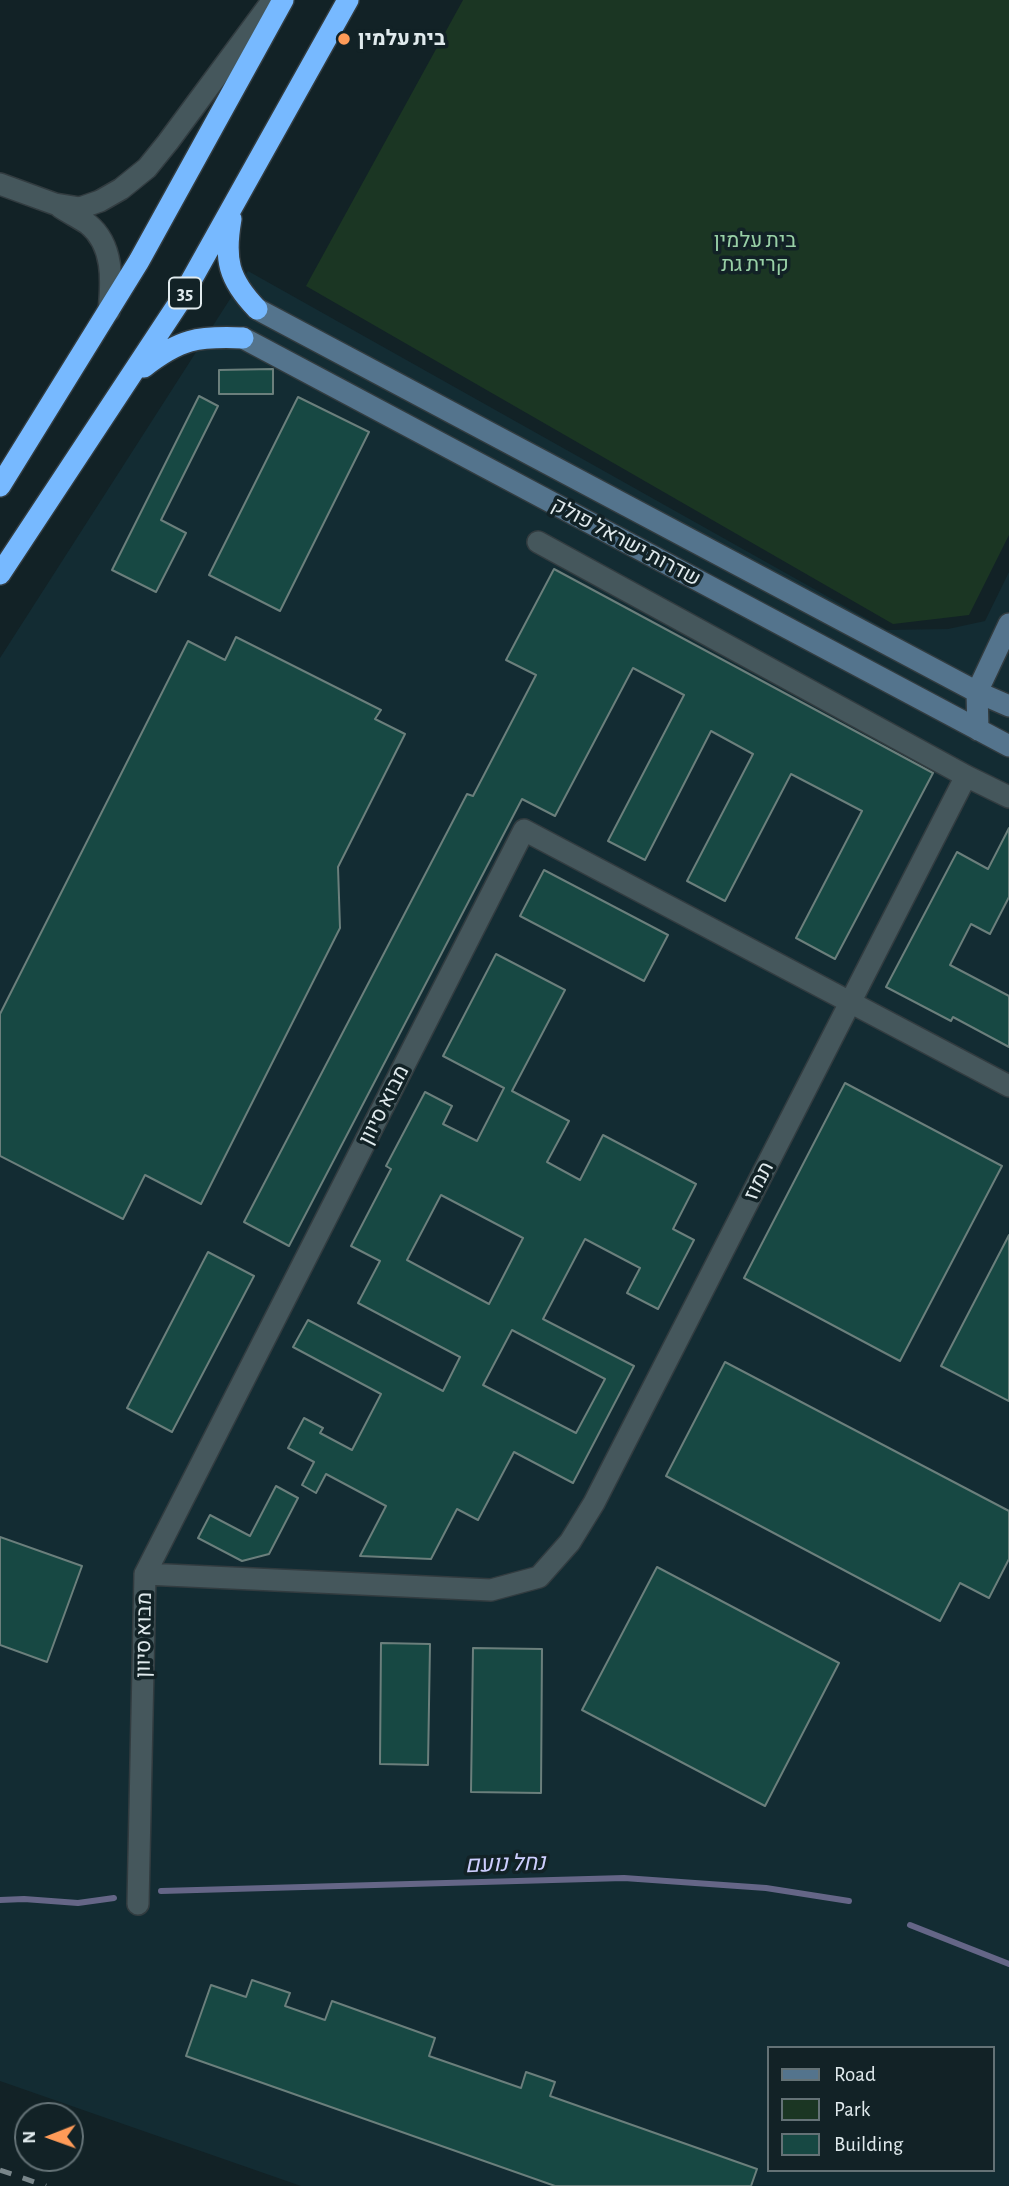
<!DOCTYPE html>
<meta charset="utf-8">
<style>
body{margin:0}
#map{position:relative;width:1009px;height:2186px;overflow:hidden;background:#122226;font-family:"Alegreya Sans",sans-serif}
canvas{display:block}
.legend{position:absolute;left:767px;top:2046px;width:228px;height:126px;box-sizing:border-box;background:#122226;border:2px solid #647276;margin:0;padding:9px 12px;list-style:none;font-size:21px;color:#e0eaed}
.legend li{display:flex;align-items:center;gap:14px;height:35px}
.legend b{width:35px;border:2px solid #647276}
.north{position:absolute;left:14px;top:2102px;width:70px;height:70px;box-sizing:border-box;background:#122226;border:2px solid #647276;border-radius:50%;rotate:269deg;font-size:19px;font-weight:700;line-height:28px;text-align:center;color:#e0eaed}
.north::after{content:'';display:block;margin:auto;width:24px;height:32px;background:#fe9b58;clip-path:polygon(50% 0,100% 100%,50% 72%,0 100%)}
</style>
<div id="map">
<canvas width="1009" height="2186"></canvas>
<ul class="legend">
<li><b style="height:9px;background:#54748d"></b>Road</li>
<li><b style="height:19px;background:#1b3623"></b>Park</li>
<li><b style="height:19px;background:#174843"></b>Building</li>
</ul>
<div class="north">N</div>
</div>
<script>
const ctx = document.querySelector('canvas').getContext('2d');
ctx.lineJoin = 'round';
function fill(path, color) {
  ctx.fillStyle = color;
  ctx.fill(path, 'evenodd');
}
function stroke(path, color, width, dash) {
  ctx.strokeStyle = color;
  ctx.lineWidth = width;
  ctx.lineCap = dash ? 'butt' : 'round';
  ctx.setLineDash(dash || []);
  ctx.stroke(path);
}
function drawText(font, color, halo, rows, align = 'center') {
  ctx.font = font + ' "Alegreya Sans",Heebo,sans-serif';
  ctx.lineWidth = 7;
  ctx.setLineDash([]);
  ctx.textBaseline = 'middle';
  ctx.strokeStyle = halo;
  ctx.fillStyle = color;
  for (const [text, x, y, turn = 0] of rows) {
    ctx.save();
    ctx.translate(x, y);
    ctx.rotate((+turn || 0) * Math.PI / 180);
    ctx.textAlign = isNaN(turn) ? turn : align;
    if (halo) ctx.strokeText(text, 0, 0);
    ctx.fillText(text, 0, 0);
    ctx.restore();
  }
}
const built = new Path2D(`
 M248,271L887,630L948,629L985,621L1009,572V2186H301L0,2081V658ZM769,2048H993V2170H769Z`);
const green = new Path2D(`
 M463,0H1009V535L969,615L893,624L306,286Z`);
const stream = new Path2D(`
 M161,1891L624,1878L766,1888L849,1901
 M0,1900L24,1899L78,1903L114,1898
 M910,1925L1009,1964`);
const building = new Path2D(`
 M273,369V394H219V370Z
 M199,396L218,406L161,520L186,533L156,592L112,570Z
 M298,397L369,432L280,611L209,575Z
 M554,569L933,773L835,959L796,938L862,811L791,774L725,901L687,881L753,754L711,731L645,860L608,841L684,695L633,668L555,816L522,799L289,1246L244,1222L467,794L473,796L536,675L506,660Z
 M236,637L381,710L375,719L405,734L338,867L340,928L201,1204L145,1175L123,1219L0,1156V1014L188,641L225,660Z
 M1009,828V897L990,934L971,924L950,965L1009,996V1047L953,1017L951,1021L886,987L957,852L988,869Z
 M544,870L668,935L644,981L520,916Z
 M496,954L565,990L512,1091L569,1121L547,1162L580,1180L603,1135L696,1184L673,1229L694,1240L658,1309L627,1293L640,1268L585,1239L543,1319L634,1366L573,1483L514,1452L478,1520L457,1509L431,1559L360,1556L386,1506L326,1474L316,1493L302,1485L314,1462L288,1448L304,1418L323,1428L320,1433L352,1450L381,1394L293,1347L308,1320L443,1391L460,1357L358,1303L380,1261L351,1246L391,1169L386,1166L425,1092L452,1106L443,1124L477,1141L504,1088L443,1056ZM441,1195L523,1238L489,1304L407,1260ZM512,1330L605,1379L576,1433L483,1385Z
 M845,1083L1002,1166L900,1361L744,1278Z
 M1009,1235V1401L941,1366Z
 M208,1252L254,1276L172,1432L127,1408Z
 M725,1362L1009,1511V1559L989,1598L960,1583L940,1621L666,1476Z
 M276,1486L298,1498L269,1554L242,1561L198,1538L210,1515L250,1536Z
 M0,1537L82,1566L47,1662L0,1645Z
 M657,1567L839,1663L765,1806L582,1710Z
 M381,1643L430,1644L428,1765L380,1764Z
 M473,1648L542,1649L541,1793L471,1792Z
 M252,1980L290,1993L285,2006L325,2020L332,2001L435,2038L429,2056L521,2088L526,2072L555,2082L550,2096L757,2169L751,2186H555L186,2056L211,1985L246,1997Z`);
const street = new Path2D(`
 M0,184L55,204L80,208L100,201L121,189L147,168L168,142L273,0
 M60,207C69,213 79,218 88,224C114,245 112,281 109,311
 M538,542L966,776L1009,797
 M145,1574L491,1590L539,1577L570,1542L594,1503L966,776
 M138,1904L145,1574L524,830L1009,1086`);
const secondary = new Path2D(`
 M257,309L977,692L1009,706
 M243,338L1009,746
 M978,730L977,692L1009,624`);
const highway = new Path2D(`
 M231,219C224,259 228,279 257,309
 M144,367C180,339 197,336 243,338
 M0,486L139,261L283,0
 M0,574L178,304L348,0`);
const rail = new Path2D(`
 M0,2170L46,2186`);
const markers = [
 [344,39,7,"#fe9b58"]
];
const shields = [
 [185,293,32]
];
const shieldNames = [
 ["35",185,293]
];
const poiNames = [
 ["בית עלמין",358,39]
];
const parkNames = [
 ["בית עלמין",755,241],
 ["קרית גת",755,265]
];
const streetNames = [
 ["שדרות ישראל פולק",626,542,28],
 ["מבוא סיוון",384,1105,-63],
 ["תמוז",759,1181,-63],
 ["מבוא סיוון",144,1635,-89]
];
const waterNames = [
 ["נחל נועם",505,1864,-2]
];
fill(built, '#132c33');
fill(green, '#1b3623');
stroke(stream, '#656687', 6);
fill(building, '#174843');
stroke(building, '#6b7f7c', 2);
stroke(street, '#323c40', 24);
stroke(secondary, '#323c40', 24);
stroke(highway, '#323c40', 24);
stroke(street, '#45575c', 21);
stroke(secondary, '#54748d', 21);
stroke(highway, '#77b9ff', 21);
stroke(rail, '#79868a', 5, [12, 12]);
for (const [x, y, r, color] of markers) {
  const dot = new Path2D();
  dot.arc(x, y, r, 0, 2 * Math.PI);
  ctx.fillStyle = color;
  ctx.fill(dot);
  stroke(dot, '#122226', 2.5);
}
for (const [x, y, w] of shields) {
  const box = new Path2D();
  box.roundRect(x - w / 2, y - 15.5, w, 31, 5);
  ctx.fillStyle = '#122226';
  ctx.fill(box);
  stroke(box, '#e0eaed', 2);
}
drawText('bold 19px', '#e0eaed', null, shieldNames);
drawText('bold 21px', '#e0eaed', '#122226', poiNames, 'left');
drawText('21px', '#98d0a6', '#122226', parkNames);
drawText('21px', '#e0eaed', '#122226', streetNames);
drawText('italic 23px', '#cdcefe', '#122226', waterNames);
</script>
